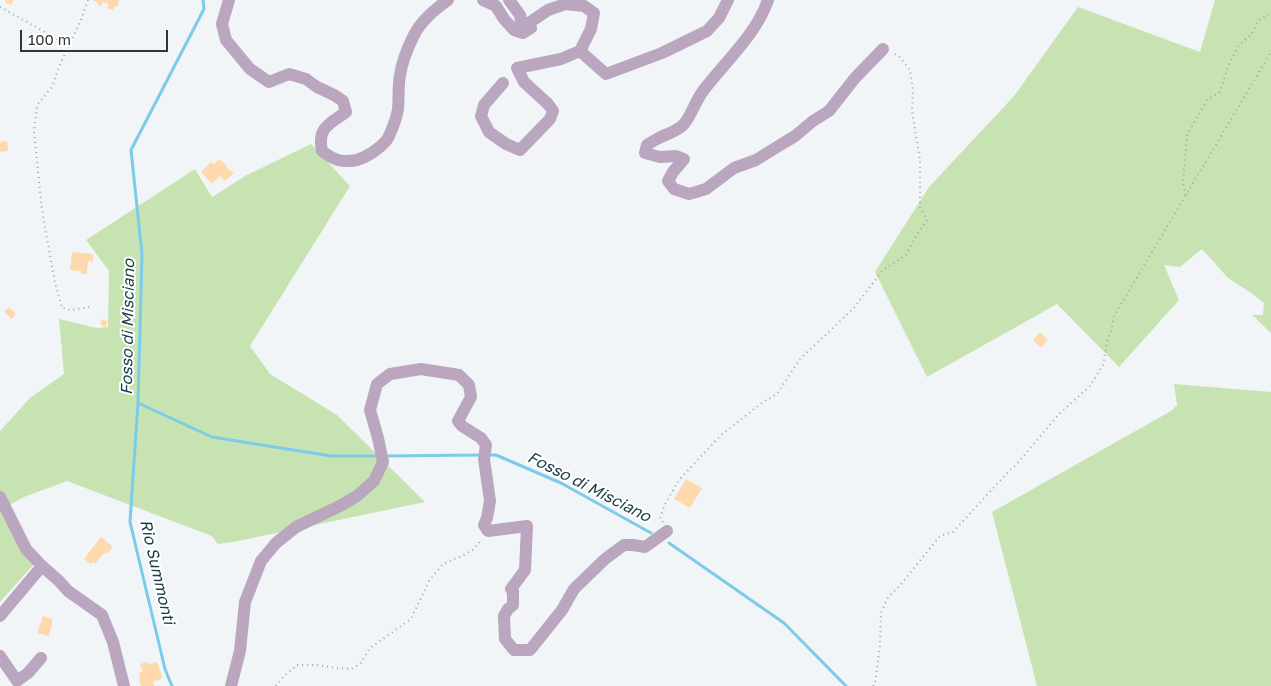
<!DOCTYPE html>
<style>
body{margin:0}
#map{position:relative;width:1271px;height:686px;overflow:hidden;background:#f2f5f7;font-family:"Golos Text",sans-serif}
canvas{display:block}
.scale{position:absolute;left:20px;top:30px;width:148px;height:22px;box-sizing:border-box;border:2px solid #343435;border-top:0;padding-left:6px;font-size:15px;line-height:18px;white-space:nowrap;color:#343435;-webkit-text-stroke:4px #fff;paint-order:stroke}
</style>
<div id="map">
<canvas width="1271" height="686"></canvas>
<div class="scale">100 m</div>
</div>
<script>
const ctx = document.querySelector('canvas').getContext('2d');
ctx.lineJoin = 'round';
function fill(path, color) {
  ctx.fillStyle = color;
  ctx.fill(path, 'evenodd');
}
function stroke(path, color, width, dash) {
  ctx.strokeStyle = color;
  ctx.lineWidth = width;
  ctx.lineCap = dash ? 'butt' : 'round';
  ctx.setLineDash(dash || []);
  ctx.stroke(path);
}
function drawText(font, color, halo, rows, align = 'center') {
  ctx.font = font + ' "Golos Text",sans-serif';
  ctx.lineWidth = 4;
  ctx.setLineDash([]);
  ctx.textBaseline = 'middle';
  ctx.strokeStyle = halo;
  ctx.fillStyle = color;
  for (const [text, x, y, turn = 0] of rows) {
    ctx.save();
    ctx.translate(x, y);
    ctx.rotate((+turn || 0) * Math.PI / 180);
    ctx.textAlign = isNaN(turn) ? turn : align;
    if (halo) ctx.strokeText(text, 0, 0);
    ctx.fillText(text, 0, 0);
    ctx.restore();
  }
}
const green = new Path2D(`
 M1215,0H1271V333L1252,315H1263L1264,303L1251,293L1228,278L1202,249L1180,267L1164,265L1179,300L1119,367L1057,304L927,377L875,272L929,187L1014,96L1078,7L1200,52Z
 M311,144L350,186L250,346L270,374L337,415L425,502L233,542L218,544L212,536L67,481L24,497L4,508L35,563L0,602V431L30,398L64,374L59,319L97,328L108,327L109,271L86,240L195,169L212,197L245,176Z
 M1174,384L1271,392V686H1037L992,512L1171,411L1177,405Z`);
const stream = new Path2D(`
 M203,0L204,9L131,150L142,254L138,403L212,437L331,456H379
 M138,403L130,522L165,669L172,686
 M488,455H496L561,483L651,533
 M385,456L482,455
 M669,543L784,623L846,686`);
const building = new Path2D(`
 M6,0H14L11,5L5,2Z
 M92,0H119L117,7H114L113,10L107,8L109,4L103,2L101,6L98,5V3Z
 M7,141L8,151L0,152V142Z
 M219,159L227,166L226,167L234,173L225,181L220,176L212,184L201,172L211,162L214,164Z
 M72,252L93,254V262L88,261L87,274H81V271L70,270Z
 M9,307L16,314L11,319L4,311Z
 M102,319L108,321L105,327L100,324Z
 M1040,332L1048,340L1041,348L1033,340Z
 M686,479L702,488L690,508L674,499Z
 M101,537L113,547L107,554L105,552L95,564L93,562L91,564L84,559Z
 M43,616L53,619L49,636L37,633Z
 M147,662L150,664L157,662L159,667L162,677L160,680L153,681L154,686H141L139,680L140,672H143L140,664Z`);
const path = new Path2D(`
 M88,0L81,20L59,67L52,87L37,105L34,132L42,210L55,283L62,308L71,310L90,307
 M0,7L70,46
 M1186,195L1183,184L1187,135L1207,100L1220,92L1228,66L1239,45L1251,35L1259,20L1271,13
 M663,522L660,518L665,504L679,480L721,435L763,402L777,394L800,359L853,309L883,270L906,255L916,236L927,220L920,207V160L912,111L913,90L910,70L899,56L893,53
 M276,686L284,676L297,665H317L336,668L351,669L360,664L370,648L411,619L429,581L443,564L462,556L474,549L482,539
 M873,686L875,684L880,645L881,613L887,599L901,584L940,536L953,532L1009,471L1016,465L1059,414L1090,386L1103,365L1108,338L1111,332L1114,316L1271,52`);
const minor = new Path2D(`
 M229,0L222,24L226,40L250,69L269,82L289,74L306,79L317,87L334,95L343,101L346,112C329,124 317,128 322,151C334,160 341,163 357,160C367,157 379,149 386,141C390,136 397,117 398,109C399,98 398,86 400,75C402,62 408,47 414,35C421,21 435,9 448,0
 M483,0L496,6L504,19L514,30L523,33L531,28L529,23
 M509,0L520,15L521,22L529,23L548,10L565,4L584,6L594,13L591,29L580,51L606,74L662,53L707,31L719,18L728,0
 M768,0C756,35 725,62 703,91C696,100 691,116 684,124C677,132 666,134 657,139C653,141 650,143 647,145L645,153L660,157L676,156L684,159L673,172L668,181L674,189L689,194L706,189L734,168L756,160L772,150L795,136L813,121L829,111L855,78L883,49
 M503,83L484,105L481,116L489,132L506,144L520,150L550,119L553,111L548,104L524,82L517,68L561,59L580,51
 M0,497L26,549L42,566L59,581L68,591L102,615L113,642L124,686
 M0,616L42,566
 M0,656L17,681L28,673L41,658
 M231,686L240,651L245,602L261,561L276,543L296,527L340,506L357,496L374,481L383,462L378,438L370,410L377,384L390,374L421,369L459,375L469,385L471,397L458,421L462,426L481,438L486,445L484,459L490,501L487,518L484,525L488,531L527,526L525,570L511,589L513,591V605L508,609L504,616L505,639L514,650H530L562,610L574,589L605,559L624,545H633L645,547L667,531`);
const waterNames = [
 ["Fosso di Misciano",128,327,-89],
 ["Fosso di Misciano",589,487,27],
 ["Rio Summonti",157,572,77]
];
fill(green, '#c7e3b1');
stroke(stream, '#7ccbe9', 3);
fill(building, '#fed9ad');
stroke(path, '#a1a3a4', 2, [1, 4]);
stroke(minor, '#baa6be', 12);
drawText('italic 16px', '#193e4a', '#fff', waterNames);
</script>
